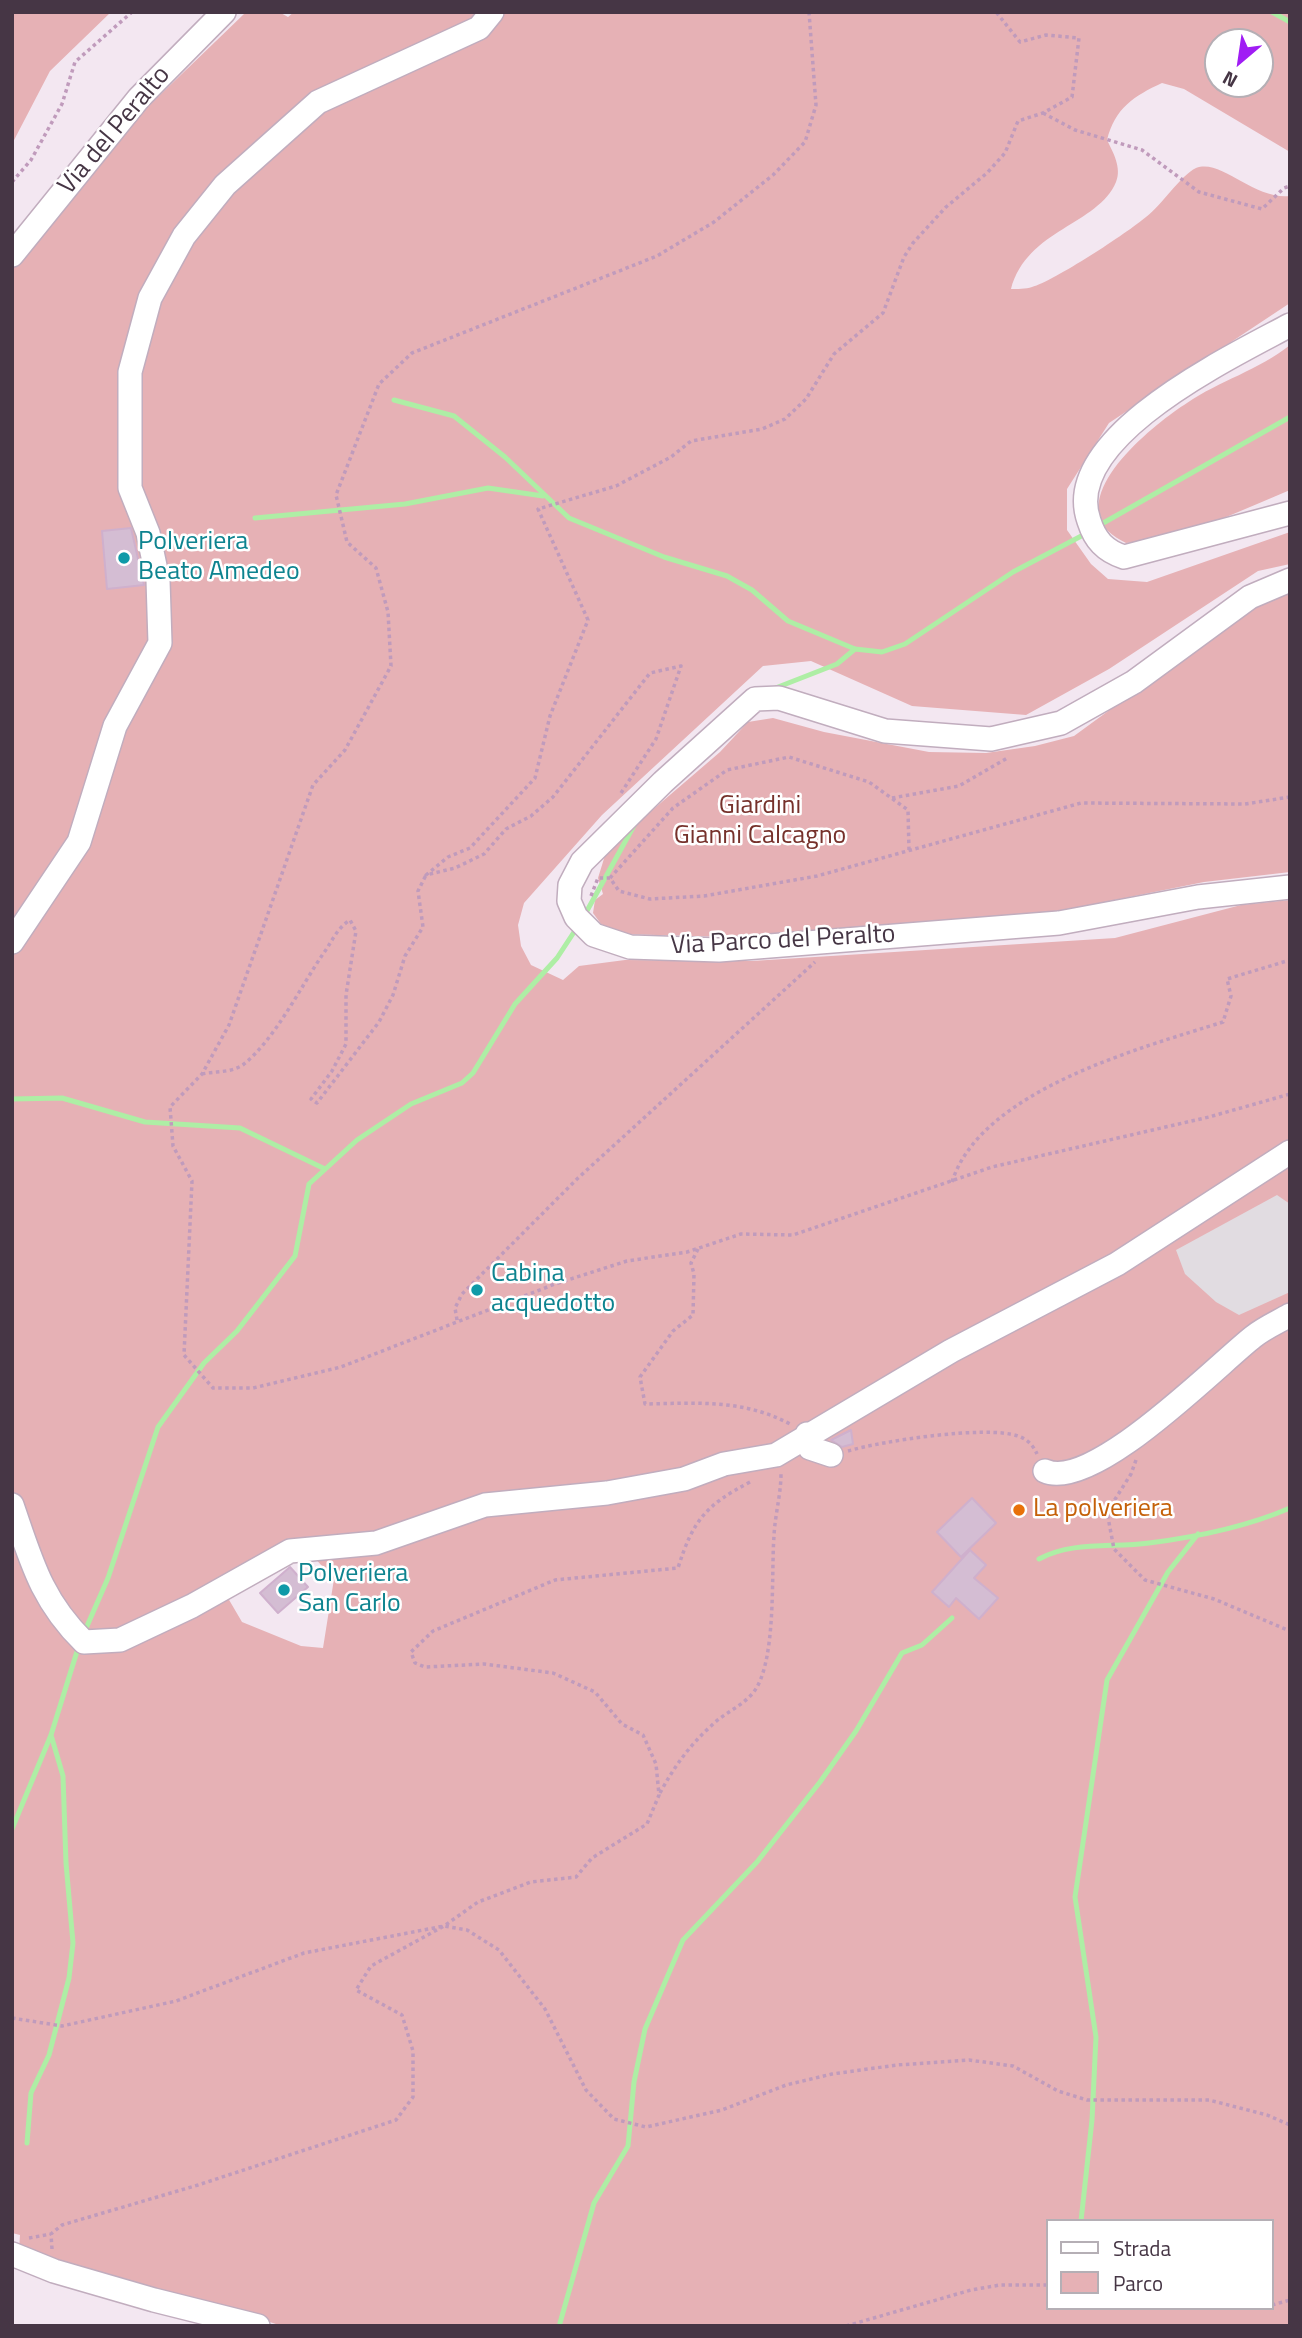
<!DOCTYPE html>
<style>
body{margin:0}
#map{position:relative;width:1302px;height:2338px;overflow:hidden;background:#f3e7f1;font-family:"Titillium Web",sans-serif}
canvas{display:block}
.frame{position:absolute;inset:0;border:14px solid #463645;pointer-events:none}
.legend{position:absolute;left:1046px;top:2219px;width:228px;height:91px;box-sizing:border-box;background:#fff;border:2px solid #b5afb5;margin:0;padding:9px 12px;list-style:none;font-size:21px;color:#463645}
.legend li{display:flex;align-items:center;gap:14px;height:35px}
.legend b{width:35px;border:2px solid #b5afb5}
.north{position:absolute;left:1204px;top:28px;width:70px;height:70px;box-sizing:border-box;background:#fff;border:2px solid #b5afb5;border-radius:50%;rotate:209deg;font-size:19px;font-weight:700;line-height:28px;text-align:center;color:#463645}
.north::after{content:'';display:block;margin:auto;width:24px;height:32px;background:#a01df4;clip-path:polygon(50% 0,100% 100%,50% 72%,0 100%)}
</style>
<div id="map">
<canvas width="1302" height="2338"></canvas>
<div class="frame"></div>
<ul class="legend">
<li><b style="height:9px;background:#fff"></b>Strada</li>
<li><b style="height:19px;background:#e6b1b5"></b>Parco</li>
</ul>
<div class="north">N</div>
</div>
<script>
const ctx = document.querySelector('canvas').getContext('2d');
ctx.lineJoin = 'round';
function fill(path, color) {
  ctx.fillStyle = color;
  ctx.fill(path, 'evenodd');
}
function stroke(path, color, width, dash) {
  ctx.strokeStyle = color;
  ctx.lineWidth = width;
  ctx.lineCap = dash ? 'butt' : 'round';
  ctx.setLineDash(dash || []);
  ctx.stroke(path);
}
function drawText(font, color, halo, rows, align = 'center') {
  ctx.font = font + ' "Titillium Web",sans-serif';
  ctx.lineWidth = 5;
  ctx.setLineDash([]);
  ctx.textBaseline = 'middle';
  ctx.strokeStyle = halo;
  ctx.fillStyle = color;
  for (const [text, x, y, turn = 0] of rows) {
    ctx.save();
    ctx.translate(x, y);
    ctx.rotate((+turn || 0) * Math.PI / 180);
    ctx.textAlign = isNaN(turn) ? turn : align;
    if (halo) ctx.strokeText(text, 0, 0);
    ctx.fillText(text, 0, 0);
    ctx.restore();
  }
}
const green = new Path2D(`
 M12,12H111L50,71L12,144Z
 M279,12L288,17L294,12H1290V152L1184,89L1162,83C1134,96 1115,108 1107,140C1113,152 1122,168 1116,182C1098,225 1027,229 1011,289C1017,289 1026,289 1032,287C1054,281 1127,233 1146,217C1161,206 1181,175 1196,168C1221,158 1254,200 1290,196V303L1109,423L1067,489V530L1091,564L1108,579L1147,582L1290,532V564L1258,571L1109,669L1026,715L912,706L811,661L763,666L602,815L524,903L518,925L521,946L531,965L563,980L579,966L625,960L752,961L1115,938L1241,905L1290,900V2326H282L212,2303L159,2294L19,2250L20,2235L12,2233V265L132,122L244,14ZM1218,42H1260V84H1218ZM299,1541L334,1579L323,1648L301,1646L242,1622L218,1581ZM1048,2221H1272V2308H1048Z
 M1290,345V490C1237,512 1183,539 1126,543C1120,540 1113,536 1108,531C1070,490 1157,422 1187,403C1219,381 1259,370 1290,345Z
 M1290,594V872L1204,882L1040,915L727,937L621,934L601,924L593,913L595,900L603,894L598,878L607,849L720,752L748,722L773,718L824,732L929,752L986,753L1035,746L1074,736L1234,619L1268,600Z`);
const parking = new Path2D(`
 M1277,1195L1290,1204V1292L1239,1315L1216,1302L1185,1274L1176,1250Z`);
const stream = new Path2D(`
 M1272,12L1290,22
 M394,400L454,416L505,457L569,518L664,557L727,576L752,590L788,621L855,649L882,652L905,644L1013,572L1087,533
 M255,518L405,504L488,488L543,496
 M1098,526L1290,417
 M773,689L837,664L855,649
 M583,918L636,822
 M12,1099L62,1098L145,1122L240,1128L325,1169
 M1039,1559C1072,1541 1112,1548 1149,1543C1197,1537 1246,1527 1290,1508
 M84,1633L108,1578L158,1427L204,1363L237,1331L295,1256L309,1184L357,1140L411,1104L462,1083L473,1073L515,1004L557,958L578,926
 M12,1829L51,1735L79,1645
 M27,2143L31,2093L49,2055L69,1978L73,1943L66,1863L63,1776L51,1735
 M1081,2221L1092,2120L1096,2037L1075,1897L1107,1680L1168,1572L1198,1534
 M560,2323L594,2203L628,2146L634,2082L645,2029L683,1940L757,1862L820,1782L856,1731L902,1653L922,1645L952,1618`);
const building = new Path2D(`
 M131,528L144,585L107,589L102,531Z
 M851,1430L853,1444L842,1447L831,1440Z
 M972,1498L996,1523L961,1557L937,1532Z
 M970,1550L986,1565L974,1578L998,1598L979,1619L956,1598L949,1607L932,1592Z
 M290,1567L308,1587L278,1613L260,1593Z`);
const path = new Path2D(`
 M809,12L816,105L805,142L773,175L714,222L657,256L412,353L379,384L336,495L347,542L376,568L388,612L391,666L345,750L313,785L229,1025L202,1074L170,1107L173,1146L192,1181L184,1355L213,1388H253L341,1367L555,1284L627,1261L687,1252L741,1234L793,1235L992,1167L1209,1117L1290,1094
 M1043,113L1075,130L1142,150L1199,192L1262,209L1284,188L1290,186
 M12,182L31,160L62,104L75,62L132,12
 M621,793L656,739L681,666L650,673L553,797L531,816L506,829L484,854L455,868L426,875L448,857L470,848L535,778L550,716L588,620L538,509L616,486L671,457L691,441L762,429L785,419L806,399L834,354L883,313L904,257L913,243L946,207L987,173L1005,153L1018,121L1043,113L1072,97L1079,38L1046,35L1020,42L996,12
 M892,798L959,786L1009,757
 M610,878L673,808L727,770L789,757L869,782L908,810L909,850
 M591,896L598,878H610L619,891L650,899L704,896L817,876L1081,803L1245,804L1290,797
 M202,1074C216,1071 232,1073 244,1064C275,1039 300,988 323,954C332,942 336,929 350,920L356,931L346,995V1044L332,1071L311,1099L317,1103L379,1022L393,995L405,956L423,927L418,891L426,875
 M952,1182C981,1090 1141,1048 1223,1022L1231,996L1227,979L1290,960
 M698,1249L691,1263L694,1274L693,1315L673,1331L640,1377L645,1404C697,1403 743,1399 790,1424
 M457,1320L455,1308L462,1294L577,1179L815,962
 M848,1451C882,1441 986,1425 1018,1436C1027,1439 1033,1445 1037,1454
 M1136,1460L1131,1474L1107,1512L1114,1549L1145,1580L1214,1599L1290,1631
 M660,1793C674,1767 689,1746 711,1726C724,1713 741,1707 753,1693C777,1663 771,1574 774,1536C775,1514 781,1495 781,1473
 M12,2018L62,2026L176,2001L304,1953L444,1926L467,1930L499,1950L545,2009L586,2090L614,2119L646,2127L722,2110L786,2085L832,2074L897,2065L969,2060L1013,2066L1058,2091L1087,2100H1209L1267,2115L1290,2125
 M29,2238L51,2234
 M52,2249L51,2234L62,2225L198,2185L396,2120L413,2097V2051L402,2015L356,1990L371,1966L444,1926L478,1902L531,1882L576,1877L592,1858L647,1824L659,1795L656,1764L643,1735L622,1724L595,1692L553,1673L484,1664L425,1667L415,1663L411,1652L433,1631L555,1580L678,1568C693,1520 706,1505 750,1482
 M1272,2305L1290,2300
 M846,2326L971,2290L1000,2285H1048`);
const minor = new Path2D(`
 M12,255L139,98L224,12
 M1290,325C1233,356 1059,438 1089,521C1095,540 1105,551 1124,557L1290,513
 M1290,580L1250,597L1134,682L1061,723L991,739L885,731L779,698L755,699L663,782L582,862L570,885L569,901L576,917L594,935L630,947L719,950L1059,923L1198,897L1290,887
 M12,942L79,842L115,726L160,643L158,580L148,533L130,488V372L150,298L184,236L225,185L318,102L479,28L492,12
 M807,1434L810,1448L831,1455
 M1045,1471C1093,1492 1216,1366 1253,1337C1264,1328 1278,1322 1290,1315
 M12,1505C31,1560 41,1600 84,1642L120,1640L192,1606L290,1551L376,1543L485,1505L607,1493L684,1479L724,1464L776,1455L951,1351L1117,1264L1290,1152
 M12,2254L54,2271L154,2300L258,2326`);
const markers = [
 [124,558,7,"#0f9aa8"],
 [477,1290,7,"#0f9aa8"],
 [1019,1510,7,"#e8710a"],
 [284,1590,7,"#0f9aa8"]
];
const streetNames = [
 ["Via del Peralto",115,131,-50],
 ["Via Parco del Peralto",783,941,-3]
];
const cultureNames = [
 ["Polveriera",138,543],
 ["Beato Amedeo",138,573],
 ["Cabina",491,1275],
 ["acquedotto",491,1305],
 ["Polveriera",298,1575],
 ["San Carlo",298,1605]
];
const parkNames = [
 ["Giardini",760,807],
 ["Gianni Calcagno",760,837]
];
const foodNames = [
 ["La polveriera",1033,1510]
];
fill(green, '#e6b1b5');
fill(parking, '#e1dce1');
stroke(stream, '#aeeea5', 5);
fill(building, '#d4bdd3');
stroke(building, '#cfb0cd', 2);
stroke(minor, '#c1adbe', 26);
stroke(path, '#c09bbc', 3.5, [3.5, 3.5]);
stroke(minor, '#fff', 23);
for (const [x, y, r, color] of markers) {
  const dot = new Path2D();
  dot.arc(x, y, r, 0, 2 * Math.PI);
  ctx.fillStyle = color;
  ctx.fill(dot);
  stroke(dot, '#fff', 2.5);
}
drawText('26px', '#463645', '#fff', streetNames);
drawText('26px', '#0d838f', '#fff', cultureNames, 'left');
drawText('26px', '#76312b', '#fff', parkNames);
drawText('26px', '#c56008', '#fff', foodNames, 'left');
</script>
